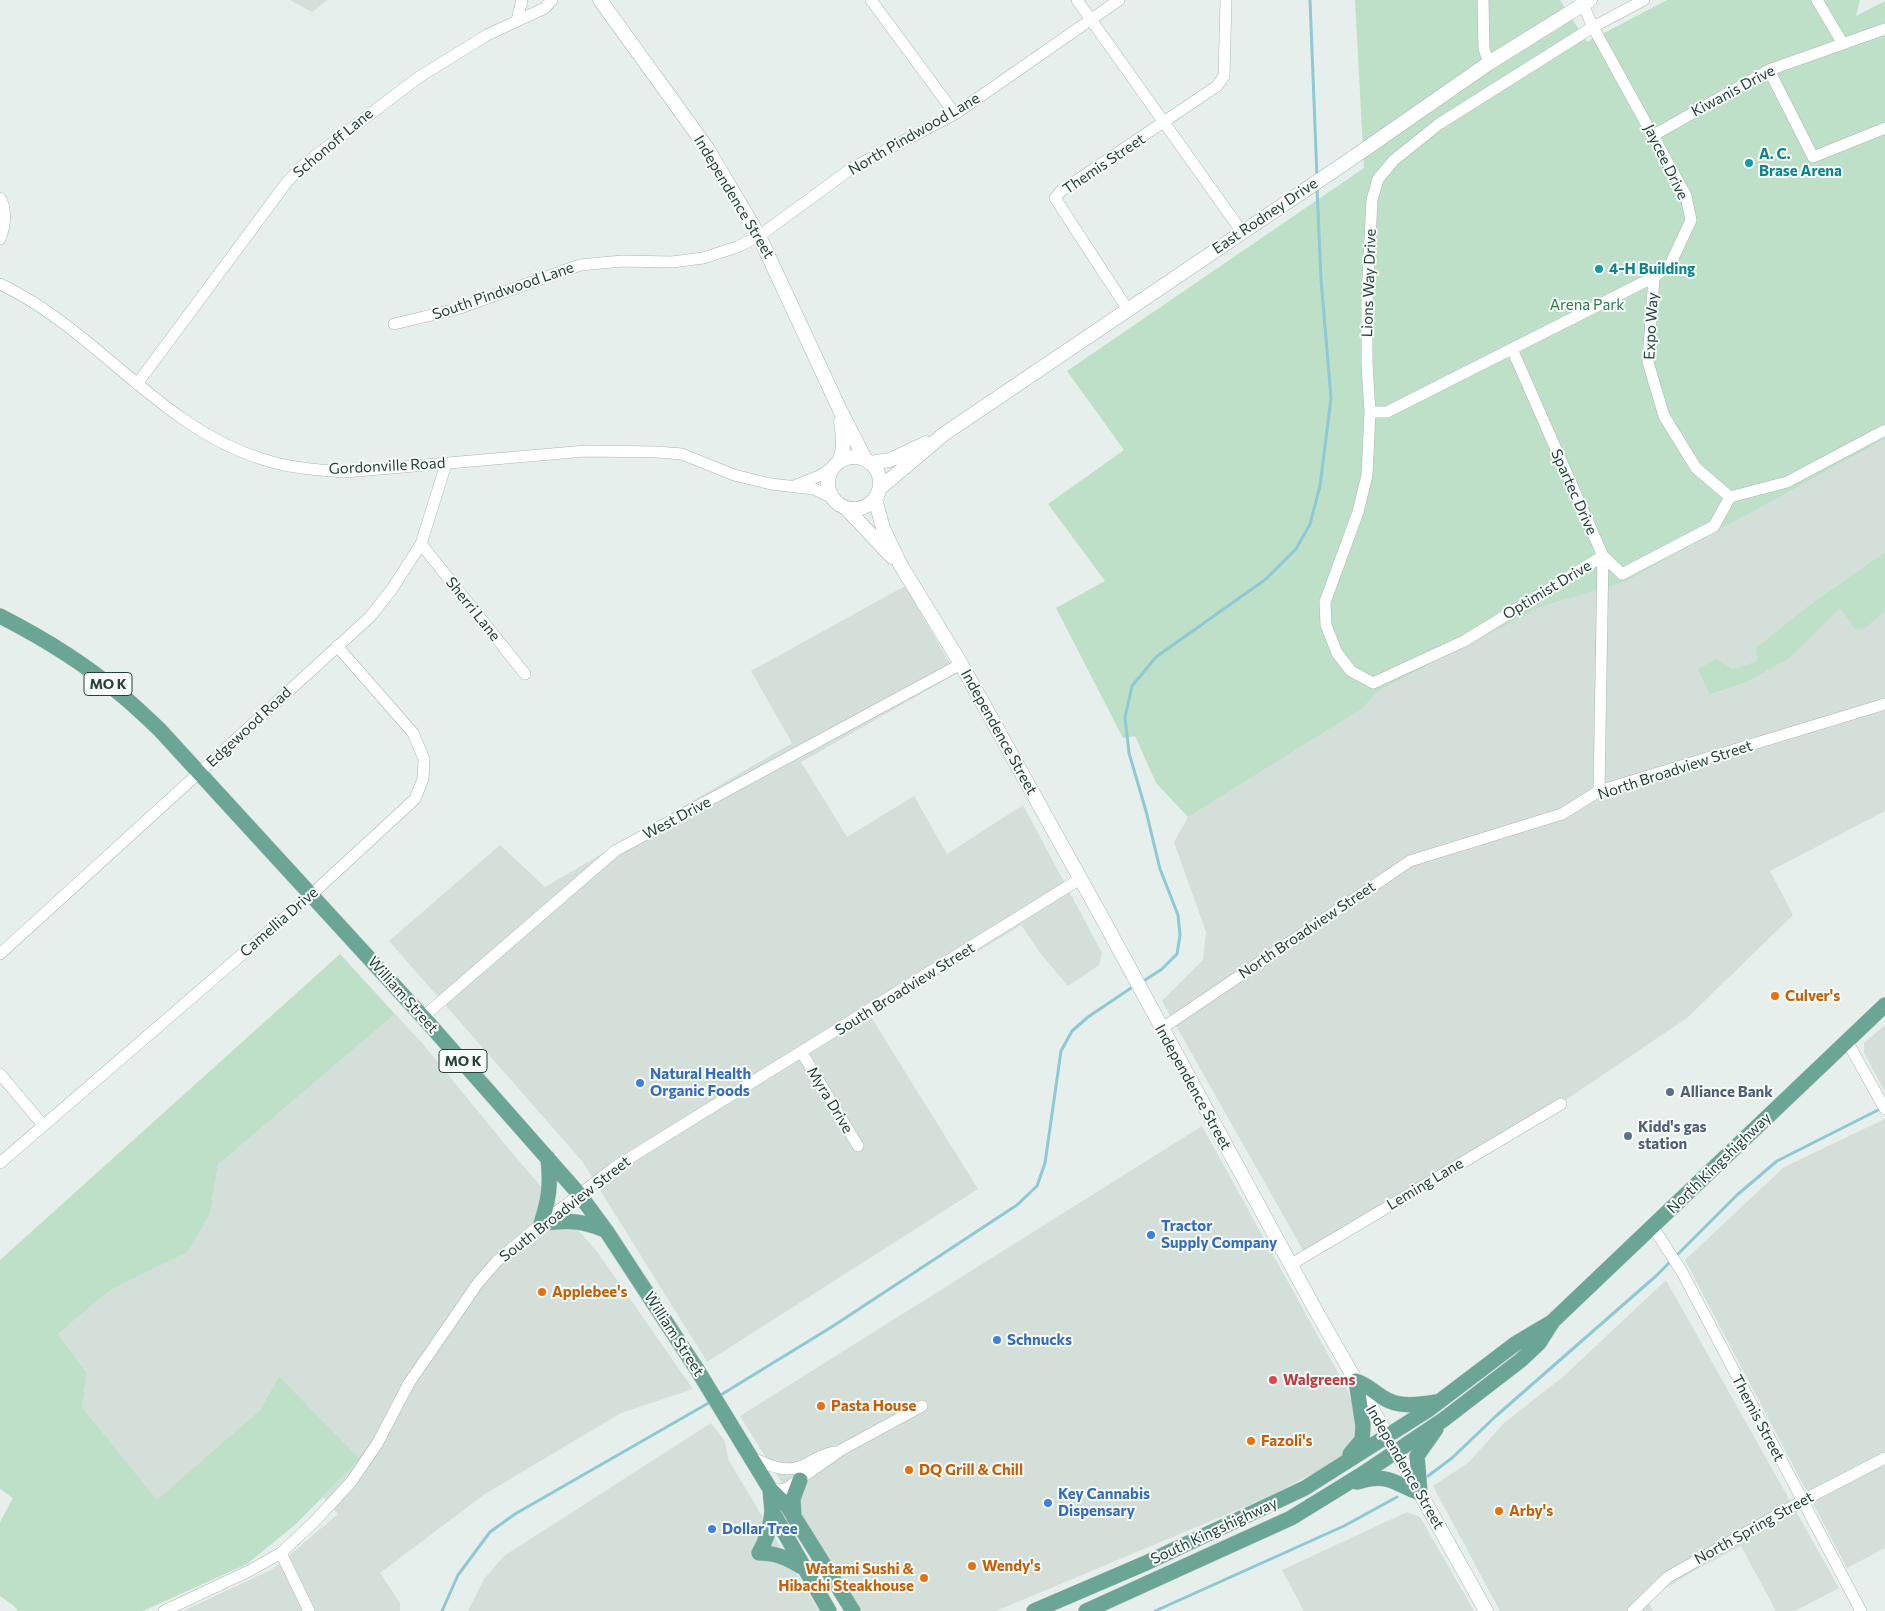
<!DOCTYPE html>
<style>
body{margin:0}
canvas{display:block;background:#e6efeb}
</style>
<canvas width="1885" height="1611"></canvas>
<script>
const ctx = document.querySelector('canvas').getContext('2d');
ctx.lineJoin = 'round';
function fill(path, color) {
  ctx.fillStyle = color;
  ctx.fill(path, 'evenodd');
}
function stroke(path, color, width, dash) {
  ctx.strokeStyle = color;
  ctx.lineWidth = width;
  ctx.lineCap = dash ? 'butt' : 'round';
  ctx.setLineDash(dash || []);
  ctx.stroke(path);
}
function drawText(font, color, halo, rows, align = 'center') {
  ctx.font = font + ' Commissioner,sans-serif';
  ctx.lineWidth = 4;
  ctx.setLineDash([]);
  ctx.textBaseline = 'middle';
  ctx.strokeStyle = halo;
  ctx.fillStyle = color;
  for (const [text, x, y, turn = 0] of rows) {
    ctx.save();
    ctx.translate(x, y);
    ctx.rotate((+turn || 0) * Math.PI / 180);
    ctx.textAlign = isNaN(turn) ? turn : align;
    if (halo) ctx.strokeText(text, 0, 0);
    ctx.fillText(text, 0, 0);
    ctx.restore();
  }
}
const built = new Path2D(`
 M290,0H328L312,12Z
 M1885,439V552L1812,603L1757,661L1732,669H1699L1711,695L1747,682L1790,658L1840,607L1864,629L1885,612V811L1770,871L1793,915L1687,1018L1567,1099L1304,1252L1162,1001L1203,960L1206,932L1174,842L1188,817L1362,709L1378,691L1541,607L1625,582Z
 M905,586L956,674L801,762L847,837L914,796L947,854L1023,805L1102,953L1099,965L1068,986L1041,954L1021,925L871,1017L978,1189L707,1362L582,1161L389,941L500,845L545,887L792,743L751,671Z
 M395,1014L423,1044L508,1148L598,1253L693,1389L621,1413L485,1494L380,1573L400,1603V1611H183L273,1569L338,1514L323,1497L360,1459L279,1376L260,1410L157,1501L82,1407L87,1373L58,1334L109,1291L188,1252L210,1214L218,1165Z
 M1885,1025V1092L1864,1053V1043Z
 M1885,1119V1548L1847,1568L1685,1260L1784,1167Z
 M1202,1126L1346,1387L1359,1421L1354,1445L1335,1462L1268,1497L996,1611H862L740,1416Z
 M1666,1280L1839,1588L1795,1611H1776L1741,1546L1695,1570L1658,1593L1649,1603L1653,1611H1500L1433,1486L1468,1463L1504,1423L1564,1376Z
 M711,1423L725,1441L728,1459L819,1611H468L484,1579L504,1556Z
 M1407,1512L1420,1517L1474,1611H1304L1282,1570Z`);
const green = new Path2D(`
 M1355,0H1560L1587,42L1667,0H1860L1856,16L1885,1V439L1625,582L1541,607L1378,691L1362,709L1188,817L1156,783L1135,736L1123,738L1056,608L1105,581L1048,504L1124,450L1067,371L1364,168Z
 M1885,552V612L1864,629L1856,630L1840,608L1790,658L1747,682L1710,695L1698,669L1716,659L1732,669L1757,661L1756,648L1812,603Z
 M340,954L395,1014L218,1165L210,1214L188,1252L109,1291L58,1334L87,1373L82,1407L157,1500L260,1410L279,1376L360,1459L296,1524L247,1564L143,1611H18L14,1606L0,1596V1522L13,1498L0,1489V1260Z`);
const stream = new Path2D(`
 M1310,0L1317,177
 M1142,982L1162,969L1177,954L1180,935L1178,915L1160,869L1146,811L1129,753L1125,717L1132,686L1156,657L1266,579L1296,549L1310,524L1320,486L1331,398L1321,279L1317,188
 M719,1396L830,1328L1017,1205L1037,1186L1045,1163L1061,1051L1072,1031L1088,1017L1134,986
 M1428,1476L1452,1458L1496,1416L1656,1276L1737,1195L1777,1161L1882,1108
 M442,1611L458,1575L490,1532L515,1514L712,1401
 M1155,1611L1344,1526L1397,1497`);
const minor = new Path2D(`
 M871,0L955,114
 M1077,0L1242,232
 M1483,0L1484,49L1489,63
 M1644,0L1593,27L1439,124L1394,160L1378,179L1372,200L1367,298V364L1370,412L1367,475L1358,512L1325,602L1326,625L1337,653L1351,671L1373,683L1464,641L1603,556L1622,574L1714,526L1730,497L1787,482L1885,430
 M1817,0L1843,44
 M517,20L522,0
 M1769,70L1813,157L1885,128
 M1654,135L1769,70L1885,29
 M0,198C7,209 5,227 0,239
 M1654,277L1648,362L1664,416L1696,468L1730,497
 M0,284C96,329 159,427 262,459C288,468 317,470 345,472L586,451L657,452L682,454L734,475L771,484L814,489L833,498
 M1128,310L1055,198L1061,191L1217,86L1224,76L1226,0
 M394,324L457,309L580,265L622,261L672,262L703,258L737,247L759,236L852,168L955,114L1119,0
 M1512,349L1603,556L1599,791
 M137,384L287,182L302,166L419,77L487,35L545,8L552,0
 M1370,412H1387L1654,277L1670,265L1691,220L1686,196L1593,27L1581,0
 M796,485L819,476L836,465
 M421,544L525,674
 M0,954L370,617L392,589L421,544L446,464
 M423,1017L615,851L961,664
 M1161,1029L1410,861L1562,814L1599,791L1885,704
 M1847,1041L1885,1109
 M802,1053L858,1146
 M0,1074L43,1125
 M0,1163L312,894L415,799L423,779L424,759L413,733L337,646
 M1653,1227L1682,1272L1861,1611
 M1290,1265L1561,1104
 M751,1457C769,1465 786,1475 806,1464C815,1459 824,1454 835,1452
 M770,1489L780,1490L787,1488L841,1450L922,1406
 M281,1553L309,1611
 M164,1611L251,1570L281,1553L315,1521L351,1482L377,1444L409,1383L478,1283L497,1261L541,1224L615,1167L1080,879
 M1633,1611L1668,1577L1802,1501L1885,1458`);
const tertiary = new Path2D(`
 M600,0L707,148L759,236L840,410L865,459
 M828 483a26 26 0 1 1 52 0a26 26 0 1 1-52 0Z
 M839,462C845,449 843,435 841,421
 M870,463L890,460L926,443
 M880,488L944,434L1348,161L1489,63L1590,0
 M875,499L883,528L900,564L961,664L1100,914L1316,1311L1420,1493L1486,1611
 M846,508L892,557`);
const primary = new Path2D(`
 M0,616C41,637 84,663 119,693C133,704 146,717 159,729L423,1017L579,1194L607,1232L698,1371L770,1489L788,1507L853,1611
 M548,1158C551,1186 549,1198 541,1224C566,1220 581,1220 605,1230
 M1356,1381C1367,1385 1373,1391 1382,1397C1398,1408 1418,1405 1436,1402
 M1350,1454L1362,1440L1363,1426L1356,1381
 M1357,1482C1389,1473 1391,1482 1420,1493L1417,1456L1436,1429
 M770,1489L772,1511L829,1611
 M794,1518L793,1499L800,1480
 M759,1553C776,1553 787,1558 802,1567
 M759,1553C767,1539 771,1527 772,1511
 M1034,1611L1146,1563L1305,1488L1428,1410L1515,1344L1552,1322
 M1086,1611L1291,1518L1364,1473L1443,1420L1521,1360L1539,1343L1553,1321L1885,1005`);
const markers = [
 [1749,163,5,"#0f9aa8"],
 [1599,269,5,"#0f9aa8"],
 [1775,996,5,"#e8710a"],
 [640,1083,5,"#3f7fe0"],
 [1670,1092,5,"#5c6f8a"],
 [1628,1136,5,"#5c6f8a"],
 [1151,1235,5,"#3f7fe0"],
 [542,1292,5,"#e8710a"],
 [997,1340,5,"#3f7fe0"],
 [1273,1380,5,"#e0444e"],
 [821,1406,5,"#e8710a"],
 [1251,1441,5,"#e8710a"],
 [909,1470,5,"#e8710a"],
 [1048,1503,5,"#3f7fe0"],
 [1499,1511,5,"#e8710a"],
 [712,1529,5,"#3f7fe0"],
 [972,1566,5,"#e8710a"],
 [924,1578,5,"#e8710a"]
];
const shields = [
 [108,684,48],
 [463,1061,48]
];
const shieldNames = [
 ["MO K",108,684],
 ["MO K",463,1061]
];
const streetNames = [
 ["Kiwanis Drive",1733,91,-28],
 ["North Pindwood Lane",914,134,-30],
 ["Schonoff Lane",333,143,-40],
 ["Jaycee Drive",1666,162,64],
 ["Themis Street",1104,164,-34],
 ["Independence Street",734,197,59],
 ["East Rodney Drive",1265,216,-34],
 ["Lions Way Drive",1369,283,-88],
 ["South Pindwood Lane",503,291,-19],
 ["Expo Way",1651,326,-87],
 ["Gordonville Road",387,466,-3],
 ["Spartec Drive",1574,492,66],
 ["Optimist Drive",1547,590,-31],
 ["Sherri Lane",473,609,51],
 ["Edgewood Road",249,727,-43],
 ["Independence Street",999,732,61],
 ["North Broadview Street",1675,770,-18],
 ["West Drive",677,818,-28],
 ["Camellia Drive",279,922,-41],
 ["North Broadview Street",1307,930,-34],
 ["South Broadview Street",905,989,-32],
 ["William Street",403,995,48],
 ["Independence Street",1193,1087,61],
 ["Myra Drive",830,1100,59],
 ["North Kingshighway",1719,1163,-44],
 ["Leming Lane",1425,1184,-31],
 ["South Broadview Street",565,1209,-38],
 ["William Street",674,1334,57],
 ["Themis Street",1758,1418,62],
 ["Independence Street",1405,1467,60],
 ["North Spring Street",1754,1528,-29],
 ["South Kingshighway",1214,1531,-25]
];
const cultureNames = [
 ["A. C.",1759,154],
 ["Brase Arena",1759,171],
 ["4-H Building",1609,269]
];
const parkNames = [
 ["Arena Park",1587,305]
];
const foodNames = [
 ["Culver's",1785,996],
 ["Applebee's",552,1292],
 ["Pasta House",831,1406],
 ["Fazoli's",1261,1441],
 ["DQ Grill & Chill",919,1470],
 ["Arby's",1509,1511],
 ["Wendy's",982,1566],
 ["Watami Sushi &",914,1569,"right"],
 ["Hibachi Steakhouse",914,1586,"right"]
];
const shopNames = [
 ["Natural Health",650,1074],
 ["Organic Foods",650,1091],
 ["Tractor",1161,1226],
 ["Supply Company",1161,1243],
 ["Schnucks",1007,1340],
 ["Key Cannabis",1058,1494],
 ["Dispensary",1058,1511],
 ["Dollar Tree",722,1529]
];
const serviceNames = [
 ["Alliance Bank",1680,1092],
 ["Kidd's gas",1638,1127],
 ["station",1638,1144]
];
const healthNames = [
 ["Walgreens",1283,1380]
];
fill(built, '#d4dfda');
fill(green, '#bfe0c8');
stroke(stream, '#8ec9d4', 3);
stroke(minor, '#a8b8b2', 12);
stroke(tertiary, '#a8b8b2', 15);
stroke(primary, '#c2cac8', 16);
stroke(minor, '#fff', 11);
stroke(tertiary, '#fff', 14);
stroke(primary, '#6aa596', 15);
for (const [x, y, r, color] of markers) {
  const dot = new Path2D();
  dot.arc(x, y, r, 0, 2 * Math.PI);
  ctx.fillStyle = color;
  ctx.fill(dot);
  stroke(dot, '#f7fbf9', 2);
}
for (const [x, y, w] of shields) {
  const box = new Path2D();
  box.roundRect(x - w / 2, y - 11.5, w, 23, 4);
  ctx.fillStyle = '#f7fbf9';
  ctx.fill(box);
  stroke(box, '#24423a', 1);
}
drawText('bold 14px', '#24423a', null, shieldNames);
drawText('15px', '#24423a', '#f7fbf9', streetNames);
drawText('bold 15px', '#0d838f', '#f7fbf9', cultureNames, 'left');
drawText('15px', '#2d7a4b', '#f7fbf9', parkNames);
drawText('bold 15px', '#c56008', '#f7fbf9', foodNames, 'left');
drawText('bold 15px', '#366cbe', '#f7fbf9', shopNames, 'left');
drawText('bold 15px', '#4e5e75', '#f7fbf9', serviceNames, 'left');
drawText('bold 15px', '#be3a42', '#f7fbf9', healthNames, 'left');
</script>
